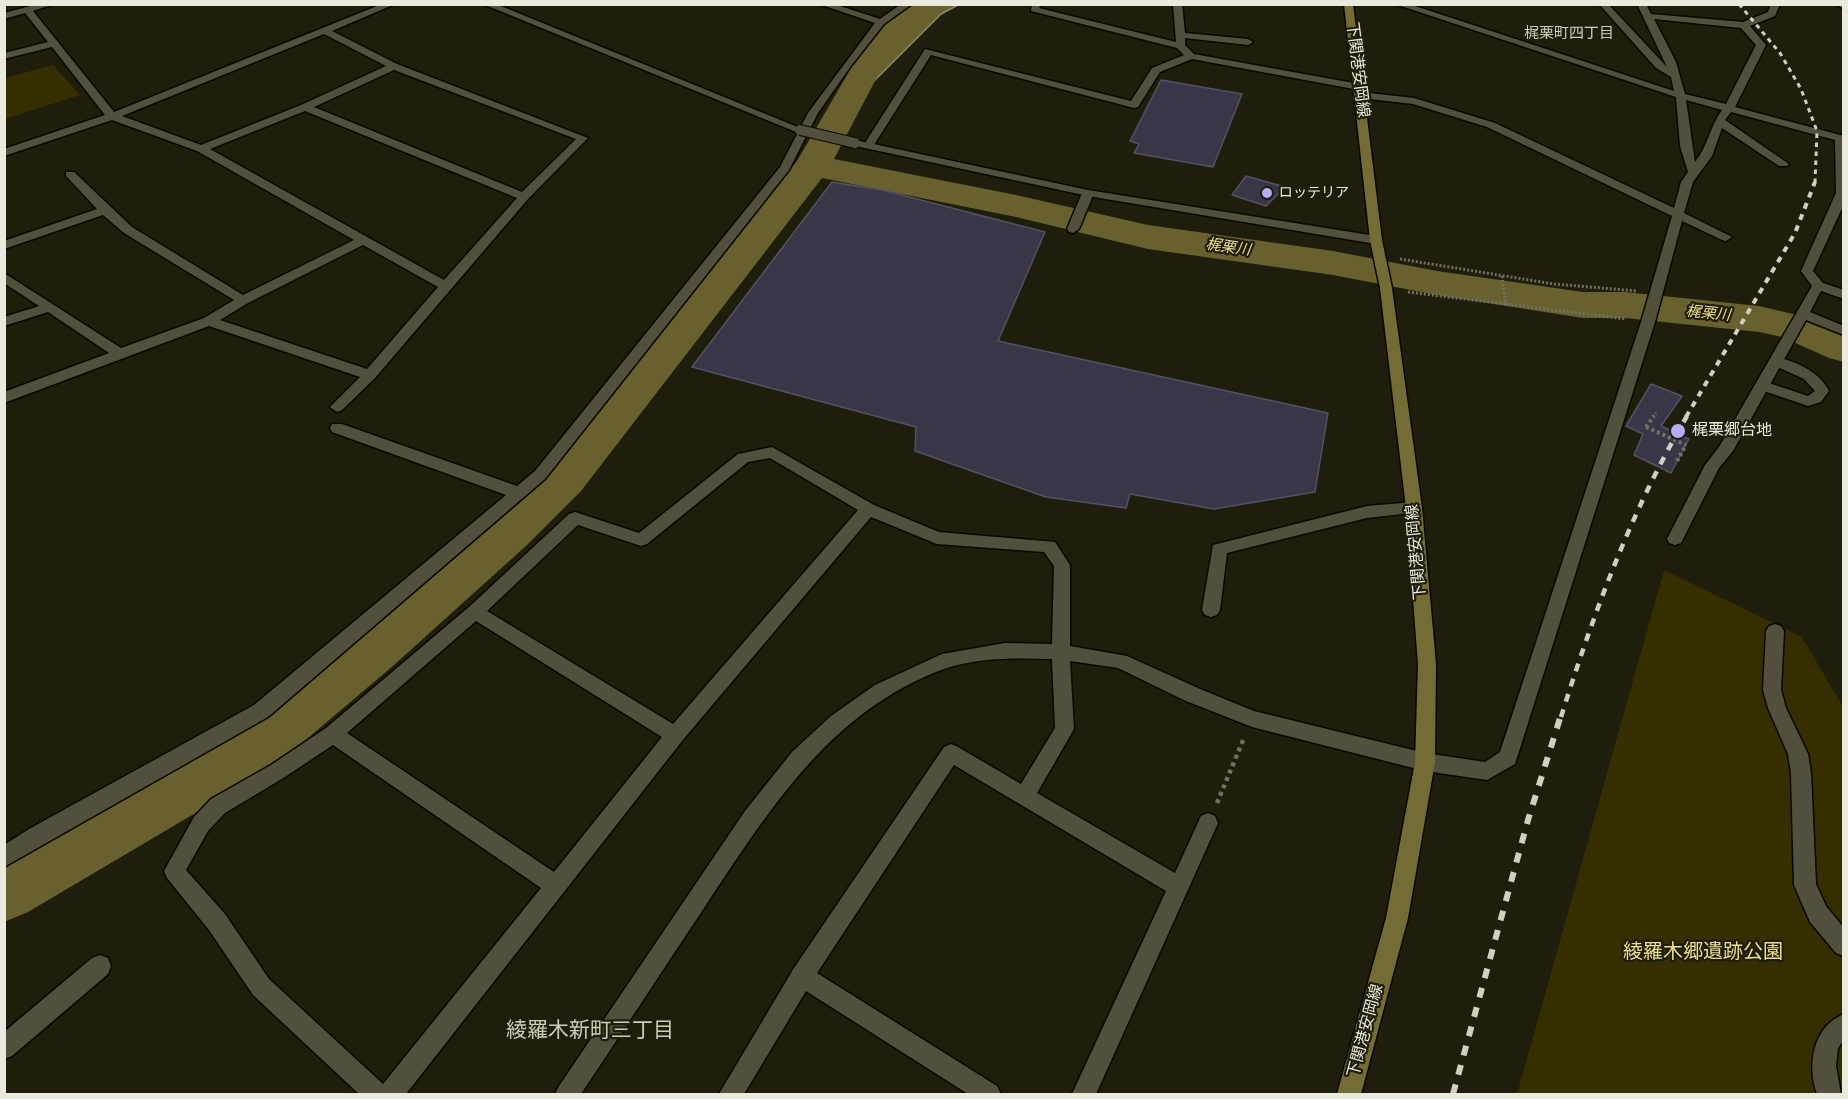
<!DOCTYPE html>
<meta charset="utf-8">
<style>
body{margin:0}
#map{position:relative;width:1848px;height:1099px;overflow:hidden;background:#1f1d0b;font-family:Roboto,sans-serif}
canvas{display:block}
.frame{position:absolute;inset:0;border:6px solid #ebeadf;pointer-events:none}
</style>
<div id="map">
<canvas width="1848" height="1099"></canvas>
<div class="frame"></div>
</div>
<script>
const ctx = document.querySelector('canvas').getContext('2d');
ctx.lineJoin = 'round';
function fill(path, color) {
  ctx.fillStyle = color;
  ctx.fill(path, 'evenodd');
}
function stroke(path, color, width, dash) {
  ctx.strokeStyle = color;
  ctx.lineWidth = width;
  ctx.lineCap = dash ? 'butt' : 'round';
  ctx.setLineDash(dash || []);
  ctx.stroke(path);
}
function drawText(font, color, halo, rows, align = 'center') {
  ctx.font = font + ' Roboto,"Noto Sans JP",sans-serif';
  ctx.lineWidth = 4.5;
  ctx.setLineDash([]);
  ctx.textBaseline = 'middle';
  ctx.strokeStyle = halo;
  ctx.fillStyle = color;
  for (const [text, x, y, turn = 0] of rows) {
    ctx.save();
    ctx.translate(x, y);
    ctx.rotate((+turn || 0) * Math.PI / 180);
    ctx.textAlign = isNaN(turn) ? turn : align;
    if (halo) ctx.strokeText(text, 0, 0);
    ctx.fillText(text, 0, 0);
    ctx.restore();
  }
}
const green = new Path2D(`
 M53,65L80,95L5,119V78Z
 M1664,570L1802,637L1843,707V1094H1517Z`);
const water = new Path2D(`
 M922,5H958L941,14L844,111L861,60L891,26Z`);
const river = new Path2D(`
 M913,4H947L943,10L902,40L886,60L834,159L1016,195L1148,225L1333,251L1437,271L1583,292H1625L1759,306L1810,318L1844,331V362L1829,358L1782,337L1759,332L1625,318H1583L1437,295L1333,275L1148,249L1016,217L822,178L581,491L527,545L394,665L275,766L28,912L4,922V852L231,728L354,631L491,517L547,465L797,161L861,51L880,28Z`);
const building = new Path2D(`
 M1161,80L1242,94L1213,167L1134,153L1139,144L1130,141Z
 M1246,176L1285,187L1266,206L1232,195Z
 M832,182L882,190L1045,232L998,341L1328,413L1315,492L1214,509L1130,494L1126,508L1046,497L915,451L916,427L692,367Z
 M1651,384L1682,396L1661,426L1689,439L1671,473L1634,455L1643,434L1626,426Z`);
const pathFar2 = new Path2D(`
 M1400,259L1554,284L1637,291
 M1502,276L1506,305
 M1408,292L1626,319
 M1653,417L1656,413`);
const pathFar1 = new Path2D(`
 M1646,427L1654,416
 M1677,461L1686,445`);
const path = new Path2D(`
 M1217,803L1244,738`);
const service = new Path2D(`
 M1776,357C1797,362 1819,371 1829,391L1821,402L1808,406L1758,389L1756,386L1763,381L1808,396L1815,391L1804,379L1771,364L1769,361L1771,358Z`);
const pedestrian = new Path2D(`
 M1775,624L1781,626L1784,631L1781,690L1786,708L1808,754L1811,773L1816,884L1826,906L1844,928V956L1836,953L1810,922L1794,885L1791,773L1788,754L1768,708L1763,690L1766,631L1769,626Z
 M1844,1014V1040L1838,1048L1836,1066L1841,1094H1817C1807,1066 1812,1027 1844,1014Z`);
const minor = new Path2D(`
 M38,4H54L33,11L114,112L382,4H395L332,31L397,64L588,138L528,199L375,378L342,410L337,412L330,407L360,377L209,326L4,403V392L109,353L48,312L4,326V317L39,306L4,283V273L121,348L204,318L234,300L124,233L103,215L4,249V241L97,209L66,176V172H74L132,227L243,295L354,240L197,151L112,120L4,156V149L105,115L52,47L4,59V53L48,42L25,13L4,19V13ZM324,34L386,66L301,105L201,145L122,116ZM394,70L576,139L522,192L314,107ZM305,111L517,198L444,280L210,149ZM363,245L438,287L367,369L220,320L248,303Z
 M819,4H834L880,19L901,4H912L884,24L851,66L818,113L789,170L545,479L268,717L4,867V845L29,829L254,705L506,495L332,432L330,428L332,424H342L517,486L535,471L780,167L808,113L875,23Z
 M1032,4H1041L1039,8L1176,42L1173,4H1182L1185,33L1248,39L1253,42L1248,45L1185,38V45L1194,54L1359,84L1364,87L1359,90L1192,59L1160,72L1138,107L1134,108L931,55L872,148H864L863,146L925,49L1131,101L1152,68L1184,55L1177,48L1031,11Z
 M1395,4H1409L1674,91L1671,77L1656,68L1599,4H1608L1667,67L1637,4H1646L1651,14L1743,22L1768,12L1771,4H1780L1775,16L1750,26L1766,45L1735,107L1844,136V204L1813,271L1823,283L1844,290V299L1821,291L1810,312L1844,326V335L1806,320L1733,451L1719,468L1681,543L1675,545L1669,543L1667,539L1705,465L1719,447L1812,286L1801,271L1836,193L1835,140L1731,112L1725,120L1789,164L1787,166H1779L1722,128L1712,156L1693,182L1684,213L1732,237L1726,241L1722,240L1682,221L1655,322L1515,764L1487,780L1425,771L1252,727L1186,701L1118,668L1070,661L1074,729L1037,793L1175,873L1201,816L1208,813L1215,816L1218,823L1096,1094H1072L1166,891L954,765L817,973L997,1086L1001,1094H968L806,991L744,1094H719L794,968L944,747L951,744L958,747L1021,784L1055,728L1052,659C1017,658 979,657 944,669C830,711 770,809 706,905C664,968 623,1031 581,1094H555L559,1086L745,811L792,752L831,716L875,685L942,654L1005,643L1052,644L1054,566L1044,552L937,544L871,517L682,741L406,1094H359L253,995L209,930L167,878L164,871L194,817L211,799L271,765L326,728L469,607L569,514L575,512L639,533L738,454L772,447L874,505L939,532L1055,542L1070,565V646L1127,656L1200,689L1254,711L1425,753L1485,762L1500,752L1641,322L1672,216L1487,127L1413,104L1360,98L1355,95L1360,92L1414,98L1495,123L1674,208L1681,182L1688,172L1680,146L1676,97ZM1654,19L1741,28L1756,45L1726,104L1685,94L1676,62ZM1686,100L1722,110C1710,126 1708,146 1695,162ZM770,458L858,510L673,724L487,611L578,525L641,546L647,544L748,462ZM476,621L662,737L554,872L347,733ZM333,745L541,888L383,1084L269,979L225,914L186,870L208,831L225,813L285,777Z
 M1835,4H1844V9Z
 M1088,190L1094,193L1079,229L1073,233L1069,232L1067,229L1082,193Z
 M1414,502L1420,504L1422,508L1420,512L1367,518L1227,553L1220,610L1217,615L1211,617L1205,615L1202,610L1213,545L1367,506Z
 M100,955L108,958L111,966L108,974L12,1056L4,1059V1032L92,958Z`);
const tertiary = new Path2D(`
 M483,4H496L805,130L804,132H796Z
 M855,140L1088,190L1376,236L1382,240L1376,244L1088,196L851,145V141Z`);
const secondary = new Path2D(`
 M1344,4H1353L1382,240L1392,288L1422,508L1436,664L1435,762L1408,918L1361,1094H1337L1386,918L1415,762L1418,664L1406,508L1380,288L1370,240Z`);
const railFar3 = new Path2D(`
 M1739,4L1780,53L1801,89L1817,131L1815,183`);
const railFar2 = new Path2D(`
 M1686,417L1795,233L1815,182`);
const railFar1 = new Path2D(`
 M1561,717C1594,612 1631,511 1687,416`);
const rail = new Path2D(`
 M1453,1094L1528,820L1561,715`);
const pathBridge = new Path2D(`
 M1646,427L1686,445`);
const tertiaryBridge = new Path2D(`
 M800,130L855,143`);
const markers = [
 [1267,193,6,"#b8abf7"],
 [1678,431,8,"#b8abf7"]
];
const farPoinames = [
 ["ロッテリア",1279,193]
];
const farNeighbourhoodnames = [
 ["梶栗町四丁目",1569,34]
];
const farWaternames = [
 ["梶栗川",1228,248,8],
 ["梶栗川",1708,314,6]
];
const streetNames = [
 ["下関港安岡線",1357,70,83],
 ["下関港安岡線",1417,552,-95],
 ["下関港安岡線",1366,1031,-75]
];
const poiNames = [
 ["梶栗郷台地",1692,431]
];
const nearParknames = [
 ["綾羅木郷遺跡公園",1703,953]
];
const nearNeighbourhoodnames = [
 ["綾羅木新町三丁目",590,1032]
];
fill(green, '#342e01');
fill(water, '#68612f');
stroke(water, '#8f8a64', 1.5);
fill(river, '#68612f');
fill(building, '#383647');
stroke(building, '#545164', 1.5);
stroke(service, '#090700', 3);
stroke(pedestrian, '#090700', 3);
stroke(minor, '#090700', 3);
stroke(tertiary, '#090700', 3);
stroke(secondary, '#090700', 3);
stroke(pathFar2, '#727061', 3, [2, 2]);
stroke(pathFar1, '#727061', 4, [3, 3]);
stroke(path, '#727061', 4.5, [4, 4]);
fill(service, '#524f3c');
fill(pedestrian, '#524f3c');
fill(minor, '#524f3c');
fill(tertiary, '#524f3c');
fill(secondary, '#746c35');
stroke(railFar3, '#d0cfc3', 3, [4.5, 4.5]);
stroke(railFar2, '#d0cfc3', 4, [6, 6]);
stroke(railFar1, '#d0cfc3', 4.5, [8, 8]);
stroke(rail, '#d0cfc3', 6, [10, 10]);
stroke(tertiaryBridge, '#090700', 12, []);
stroke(pathBridge, '#727061', 4, [3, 3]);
stroke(tertiaryBridge, '#524f3c', 10);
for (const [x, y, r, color] of markers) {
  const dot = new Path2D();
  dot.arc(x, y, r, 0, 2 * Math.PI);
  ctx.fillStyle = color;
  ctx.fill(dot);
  stroke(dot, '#1f1d0b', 2);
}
drawText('14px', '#ebeadf', '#1f1d0b', farPoinames, 'left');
drawText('15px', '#cfccb6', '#1f1d0b', farNeighbourhoodnames);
drawText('italic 15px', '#ece092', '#1f1d0b', farWaternames);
drawText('16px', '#ebeadf', '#1f1d0b', streetNames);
drawText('16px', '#ebeadf', '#1f1d0b', poiNames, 'left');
drawText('20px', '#ebdf91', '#1f1d0b', nearParknames);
drawText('21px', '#cfccb6', '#1f1d0b', nearNeighbourhoodnames);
</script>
